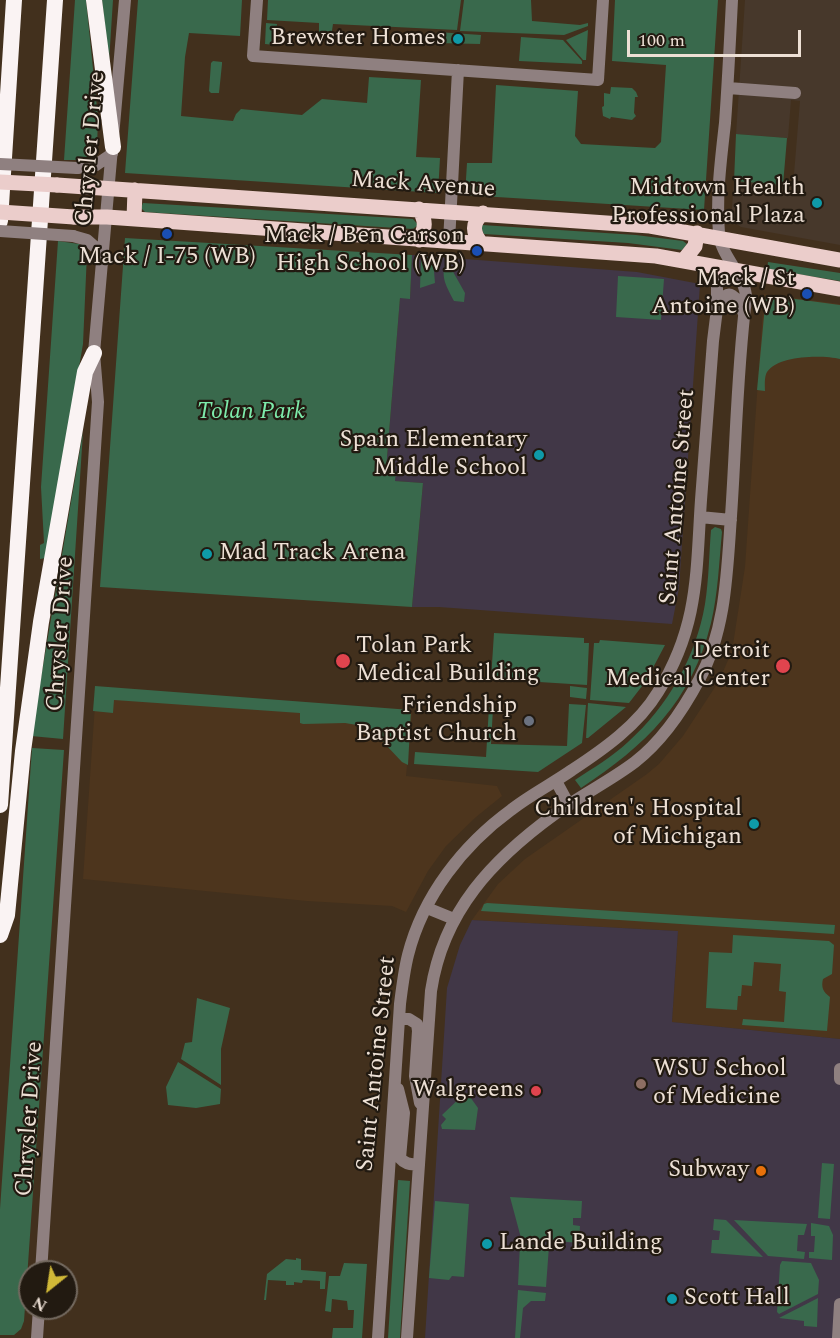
<!DOCTYPE html>
<style>
body{margin:0}
#map{position:relative;width:840px;height:1338px;overflow:hidden;background:#42301d;font-family:Spectral,serif}
canvas{display:block}
.north{position:absolute;left:18px;top:1260px;width:60px;height:60px;box-sizing:border-box;background:#221a11;border:2px solid #73695f;border-radius:50%;rotate:210deg;font-size:16px;font-weight:700;line-height:24px;text-align:center;color:#ede0d5}
.north::after{content:'';display:block;margin:auto;width:21px;height:27px;background:#d0b837;clip-path:polygon(50% 0,100% 100%,50% 72%,0 100%)}
.scale{position:absolute;left:627px;top:30px;width:174px;height:27px;box-sizing:border-box;border:3px solid #ede0d5;border-top:0;padding-left:8px;font-size:18px;line-height:21px;white-space:nowrap;color:#ede0d5;-webkit-text-stroke:4px #221a11;paint-order:stroke}
</style>
<div id="map">
<canvas width="840" height="1338"></canvas>
<div class="north">N</div>
<div class="scale">100 m</div>
</div>
<script>
const ctx = document.querySelector('canvas').getContext('2d');
ctx.lineJoin = 'round';
function fill(path, color) {
  ctx.fillStyle = color;
  ctx.fill(path, 'evenodd');
}
function stroke(path, color, width, dash) {
  ctx.strokeStyle = color;
  ctx.lineWidth = width;
  ctx.lineCap = dash ? 'butt' : 'round';
  ctx.setLineDash(dash || []);
  ctx.stroke(path);
}
function drawText(font, color, halo, rows, align = 'center') {
  ctx.font = font + ' Spectral,serif';
  ctx.lineWidth = 4.5;
  ctx.setLineDash([]);
  ctx.textBaseline = 'middle';
  ctx.strokeStyle = halo;
  ctx.fillStyle = color;
  for (const [text, x, y, turn = 0] of rows) {
    ctx.save();
    ctx.translate(x, y);
    ctx.rotate((+turn || 0) * Math.PI / 180);
    ctx.textAlign = isNaN(turn) ? turn : align;
    if (halo) ctx.strokeText(text, 0, 0);
    ctx.fillText(text, 0, 0);
    ctx.restore();
  }
}
const commercial = new Path2D(`
 M745,0H840V245L741,227L731,220L734,181L793,186L800,101L791,100L788,138L736,134Z`);
const built = new Path2D(`
 M764,294L840,304V1039L672,1022L678,931L472,920L498,884L525,859L647,774L659,764L683,736L719,681L732,651L745,567Z
 M96,690L412,712L406,776L497,786L502,796L476,817L446,846L428,871L406,912L392,906L307,901L83,879Z`);
const education = new Path2D(`
 M412,255L637,272L700,284L679,588L672,624L439,607H412L423,483L395,481L386,470L400,297L410,298Z
 M472,920L678,931L672,1022L840,1039V1338H425L447,988L460,945Z`);
const green = new Path2D(`
 M75,0H86L98,118L97,148L92,155L82,160H64Z
 M102,0H113L109,62Z
 M138,0H242L240,36L189,33L185,57L181,116L233,121L236,114L241,109L302,115L322,99L367,103L369,77L421,80L416,157L440,158L438,193L125,173Z
 M268,0H461L457,30L333,24L331,37L319,36V23L267,20Z
 M464,0H531L532,21L580,25L588,23V26L564,35L460,31Z
 M615,0H718L704,210L465,195L467,163H492L496,85L578,91L575,136L581,144L655,148L661,142L666,65L612,61Z
 M266,23L277,24L275,45L265,44Z
 M588,30L586,60H583L566,40Z
 M437,32L481,35L480,44L437,43Z
 M521,37L563,40L582,61V64L519,61Z
 M213,61L222,62V64L219,93H211L209,91L211,63Z
 M611,87L632,88L636,92L638,97H635L634,113L636,116L632,120L611,117L610,119L603,116L602,107L604,106V93L610,94Z
 M736,134L787,138L783,185L734,181Z
 M143,203L413,219L418,225L413,229L145,212L141,208Z
 M482,225L636,235L683,241L687,244L682,250L628,243L484,234L480,226Z
 M125,238L412,255L410,299L400,298L386,470L396,471L395,481L423,483L412,607L100,587Z
 M58,241L79,244L87,253L83,344L46,558L40,559V545L44,543L41,487Z
 M421,257L437,258L434,271L435,283L420,288Z
 M447,261L465,293L464,302L454,301C447,287 439,276 447,261Z
 M768,262L840,273V281L767,269Z
 M618,276L664,279L661,320L616,317Z
 M766,295L840,305V359C822,355 779,355 767,372C764,377 765,386 765,391L757,390Z
 M83,432L63,739L31,736Z
 M715,527L721,529L722,532C719,563 718,593 711,623C692,701 645,746 581,788L575,780C593,768 612,757 628,742C668,706 696,657 705,604C709,579 709,554 711,530Z
 M494,633L584,638V643H589L587,685L491,679Z
 M600,640L665,645L646,681L629,703L590,700L594,643H599Z
 M95,686L411,710L408,765L402,762L369,727L345,723L303,724L300,723V713L114,700L113,713L93,711Z
 M570,686L587,688L586,699L570,697Z
 M588,703L626,707L588,738H586Z
 M569,704L586,705L582,743L538,772L414,764L415,752L486,757L489,707L493,708L491,744L567,746Z
 M32,748L64,750L24,1321L21,1329L14,1335H0V1209Z
 M487,903L835,925L834,934L481,911L484,904Z
 M733,935L829,941L834,945L832,974L823,979C821,987 823,992 830,997L827,1031L742,1025L743,1019L784,1022L786,992L779,991L781,964L754,962L752,986L742,985L741,996H738L737,1010L706,1008L709,952L732,953Z
 M197,998L230,1008L221,1049V1085L181,1059L185,1043L192,1042Z
 M178,1062L221,1089L220,1104L196,1108L168,1105L166,1087Z
 M465,1093L468,1094L478,1108L475,1130L442,1129L441,1125L446,1119L442,1115Z
 M822,1163L834,1164L830,1219L818,1218Z
 M398,1180L410,1181L400,1338H388Z
 M510,1197L582,1201L581,1218H573V1225L580,1226L579,1243L521,1238Z
 M435,1201L469,1204L464,1277L452,1276L449,1280L429,1278Z
 M714,1219L726,1220L763,1257L711,1253L712,1240H719L720,1231L713,1230Z
 M734,1220L807,1224L804,1235H798L797,1251L805,1252L804,1259L768,1256Z
 M811,1223L829,1226L833,1235L832,1260L809,1258V1252H814L815,1236H811Z
 M520,1244L549,1246L546,1287L518,1285Z
 M296,1258L301,1259V1270L326,1272L325,1289H320V1281L303,1280L302,1283L294,1282V1285H286V1281L268,1280L266,1300H264L267,1274L286,1259L296,1260Z
 M782,1261L811,1263L819,1280L818,1294L779,1314L777,1312L780,1265Z
 M344,1263L367,1264L362,1338H332L333,1328H353L354,1310H348L347,1301L332,1299L331,1312L325,1311L329,1276H340Z
 M518,1290L546,1293L545,1301H531L523,1308L520,1338H515Z
 M818,1298L817,1327L804,1326V1321L779,1318Z`);
const minor = new Path2D(`
 M257,0L253,56L598,80L603,0
 M728,88L795,93
 M77,168L96,165L112,154
 M73,236L87,240L103,254
 M449,242L458,70
 M717,308C728,283 738,298 744,314
 M700,517L731,520
 M556,781L569,805
 M427,908L454,919
 M399,1019H409L417,1024L418,1031L415,1076L420,1103
 M840,1069V1079
 M398,1089L404,1113L400,1158C406,1165 411,1164 419,1165
 M41,1272L98,402L94,353L125,0
 M37,1338L39,1308
 M378,1338L400,1004C402,988 404,971 408,955C423,896 463,845 511,810C530,795 552,784 572,770C604,749 638,725 658,692C699,626 696,573 701,500C705,447 709,394 713,341L717,309V284L733,269
 M407,1338L431,991C443,911 493,859 555,814C581,795 610,781 635,762C662,741 683,710 699,680C726,630 727,572 731,516C736,444 737,370 746,299C747,277 720,256 719,233C716,196 721,159 725,123C728,82 730,41 732,0
 M838,1338L840,1304`);
const major = new Path2D(`
 M57,185L650,226L840,260
 M74,217H107L656,256L840,289
 M134,219L135,190
 M419,240C426,227 426,221 419,209
 M481,243C472,232 472,223 483,213
 M683,261L695,246L697,233`);
const highway = new Path2D(`
 M94,0L113,147
 M0,221L14,0
 M0,805L55,0
 M0,935L7,915L23,751L41,622L85,372L94,353`);
const minorBridge = new Path2D(`
 M0,164L77,168
 M0,231L73,236`);
const majorBridge = new Path2D(`
 M0,182L57,185
 M0,212L74,217`);
const markers = [
 [458,39,6,"#0f9aa8"],
 [817,203,6,"#0f9aa8"],
 [167,234,6,"#1a4fb4"],
 [477,251,6,"#1a4fb4"],
 [807,294,6,"#1a4fb4"],
 [539,455,6,"#0f9aa8"],
 [207,554,6,"#0f9aa8"],
 [343,661,8,"#e0444e"],
 [783,666,8,"#e0444e"],
 [529,721,6,"#6b7280"],
 [754,824,6,"#0f9aa8"],
 [641,1084,6,"#8d6e63"],
 [536,1091,6,"#e0444e"],
 [761,1171,6,"#e8710a"],
 [487,1244,6,"#0f9aa8"],
 [672,1299,6,"#0f9aa8"]
];
const poiNames = [
 ["Brewster Homes",446,39],
 ["Midtown Health",805,189],
 ["Professional Plaza",805,217],
 ["Mack / Ben Carson",465,237],
 ["High School (WB)",465,265],
 ["Mack / I-75 (WB)",167,258,"center"],
 ["Mack / St",795,280],
 ["Antoine (WB)",795,308],
 ["Spain Elementary",527,441],
 ["Middle School",527,469],
 ["Mad Track Arena",219,554,"left"],
 ["Tolan Park",356,647,"left"],
 ["Medical Building",356,675,"left"],
 ["Detroit",770,652],
 ["Medical Center",770,680],
 ["Friendship",517,707],
 ["Baptist Church",517,735],
 ["Children's Hospital",742,810],
 ["of Michigan",742,838],
 ["WSU School",653,1070,"left"],
 ["of Medicine",653,1098,"left"],
 ["Walgreens",524,1091],
 ["Subway",749,1171],
 ["Lande Building",499,1244,"left"],
 ["Scott Hall",684,1299,"left"]
];
const streetNames = [
 ["Chrysler Drive",92,149,-85],
 ["Mack Avenue",423,186,4],
 ["Saint Antoine Street",679,497,-85],
 ["Chrysler Drive",62,634,-86],
 ["Saint Antoine Street",378,1064,-84],
 ["Chrysler Drive",31,1119,-86]
];
const parkNames = [
 ["Tolan Park",251,413]
];
fill(commercial, '#47382b');
fill(built, '#4d351d');
fill(education, '#413747');
fill(green, '#39694c');
stroke(minor, '#8f8080', 12);
stroke(major, '#ebcdcb', 15);
stroke(highway, '#faf3f3', 16);
stroke(minorBridge, '#8f8080', 12);
stroke(majorBridge, '#ebcdcb', 15);
for (const [x, y, r, color] of markers) {
  const dot = new Path2D();
  dot.arc(x, y, r, 0, 2 * Math.PI);
  ctx.fillStyle = color;
  ctx.fill(dot);
  stroke(dot, '#221a11', 2);
}
drawText('24px', '#ede0d5', '#221a11', poiNames, 'right');
drawText('24px', '#ede0d5', '#221a11', streetNames);
drawText('italic 24px', '#7deaaa', '#221a11', parkNames);
</script>
